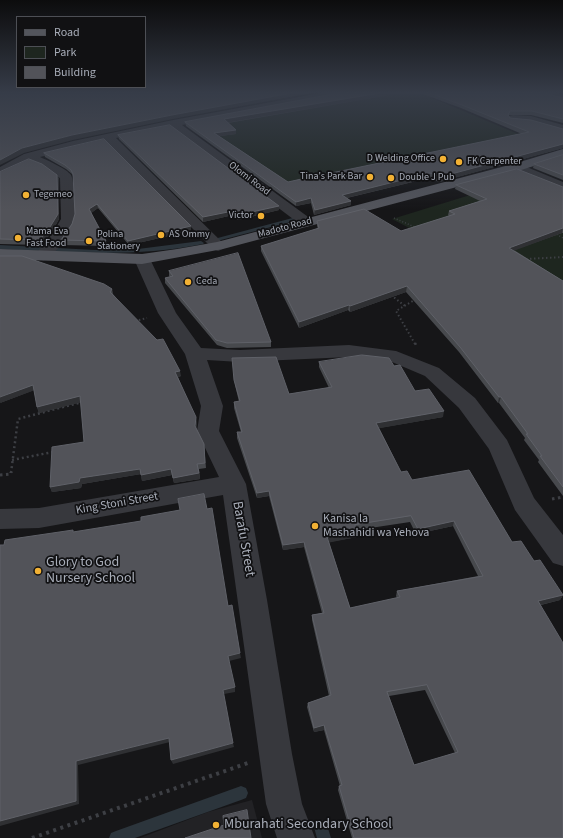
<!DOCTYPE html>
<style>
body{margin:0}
#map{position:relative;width:563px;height:838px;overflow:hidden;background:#161618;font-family:"Source Sans 3",sans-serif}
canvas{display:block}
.legend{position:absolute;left:16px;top:16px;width:130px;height:72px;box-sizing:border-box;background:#111113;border:1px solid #4d4f55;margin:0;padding:5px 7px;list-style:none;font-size:12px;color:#a8adb8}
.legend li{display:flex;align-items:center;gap:8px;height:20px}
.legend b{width:20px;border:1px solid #4d4f55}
</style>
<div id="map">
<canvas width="563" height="838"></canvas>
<ul class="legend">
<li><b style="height:5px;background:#53555c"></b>Road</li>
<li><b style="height:11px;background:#1e261f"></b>Park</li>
<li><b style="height:11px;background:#525359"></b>Building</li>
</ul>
</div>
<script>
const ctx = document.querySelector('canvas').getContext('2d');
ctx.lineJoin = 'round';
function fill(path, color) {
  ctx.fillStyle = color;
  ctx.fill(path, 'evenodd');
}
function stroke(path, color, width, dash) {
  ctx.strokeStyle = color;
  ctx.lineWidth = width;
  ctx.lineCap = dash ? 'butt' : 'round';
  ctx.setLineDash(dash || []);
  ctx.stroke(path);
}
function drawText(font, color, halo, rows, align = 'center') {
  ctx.font = font + ' "Source Sans 3",sans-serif';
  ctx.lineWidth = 3.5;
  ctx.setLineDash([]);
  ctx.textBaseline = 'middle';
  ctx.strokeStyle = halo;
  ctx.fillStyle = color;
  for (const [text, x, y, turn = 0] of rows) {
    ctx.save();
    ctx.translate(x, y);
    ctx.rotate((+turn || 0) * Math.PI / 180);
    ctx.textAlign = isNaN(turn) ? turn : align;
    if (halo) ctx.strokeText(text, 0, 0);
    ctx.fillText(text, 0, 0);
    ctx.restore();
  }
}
const built = new Path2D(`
 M252,800L262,838H140L208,812Z`);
const green = new Path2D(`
 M408,92H418L523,136L287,187L200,127Z
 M480,192L563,233V281L529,291L392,219Z`);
const stream = new Path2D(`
 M300,216L303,218L302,219L217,241L214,239Z
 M201,241L204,243L203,244C136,258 68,252 0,249V245L95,250L138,249Z
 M241,786L246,788L248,793L246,798L241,800L135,838H109L111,833L116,831Z
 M321,820L326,822L331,838H317L314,827L316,822Z`);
const pathFar4 = new Path2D(`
 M394,218L417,228
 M554,233L563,238`);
const pathFar3 = new Path2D(`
 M526,259L563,257
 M391,295L405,306
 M135,321L147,318
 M415,344L396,311L416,299`);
const pathFar2 = new Path2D(`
 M415,343L416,345
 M12,460L53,452
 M11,473L18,419L82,402`);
const pathFar1 = new Path2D(`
 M0,475L11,474V472
 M552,499L563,497`);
const path = new Path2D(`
 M32,838L248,763`);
const minor = new Path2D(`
 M326,92H348L343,95L182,125L311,219L313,222L311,225L306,226L301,225L171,127L116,138L223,243L226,246L223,249L218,251L213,249L105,141L40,157C47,160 67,169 71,175C74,180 76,211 75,218C74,228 56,253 48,259C45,261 40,260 36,259L34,256L53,233L61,219L60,178L52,174L44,167L30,162L0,176V167L24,154L73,141L173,120Z
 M536,92H553L563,95V101L538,94Z
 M513,115L531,116L563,125V132L530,122L509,120L508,118L509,116Z
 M517,163L563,182V191L513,170L511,167L513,164Z
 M142,254L148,256L150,259L176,313L201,348L240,350L349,345L396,351L439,368L475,398L507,440L534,498L563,535V566L553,563L515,510L489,449L459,408L425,376L392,362L349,357L240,362L207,360L223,406L219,431L246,484L267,600L292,754L302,804L315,838H277L266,804L223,495L39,528L0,529V509L39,508L219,477L197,431L201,406L185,354L158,313L134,259L136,256Z`);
const major = new Path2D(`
 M563,149V157L521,170L223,249L142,264L0,259V249L142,254L177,249L217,242L513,164Z`);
const wall = new Path2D(`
 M344,92H407L228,123L236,130V134L219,136L288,182L305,178L304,172L312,177L522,134L461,108L417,92H540L563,98V123L531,115H509L508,116L510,118L563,129V148L439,182L429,178L347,198L351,201V205L314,215L311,203L296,206L186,126L185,122Z
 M118,135L279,206V210L238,220L233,215L203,222L119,139Z
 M44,153L191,231L129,245L98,208L91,213L106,241L107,246L62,245L61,240L72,224L75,214L73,176L72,174L66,169L45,157Z
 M563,155V180L533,168L534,164Z
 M0,172L57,175L59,179V219L52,232L41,245L0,244Z
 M456,185L563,187V233H562L514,250L563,281V496L538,462L539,460L524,440L525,438L499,403H498L459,352L406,292L350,312L348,310L299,328L261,251V246L318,229L317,226V221L401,231L449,216L448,215L449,211L480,201L455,189Z
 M169,271L271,342V347L227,348L217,345L165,283V278L170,277L169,276Z
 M112,289L113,294L181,376L178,377L197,423L196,428L204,444L206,468L199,469L200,479L174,483L172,475L142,481L141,474L82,484L81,488L52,492L50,487L84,442L81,402L39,413L37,407L34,390L0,403Z
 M232,358L289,394L329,388L319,367V362L394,366L415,391L443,417L379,428L401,472L412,480L512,542L534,561L563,595L560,600L541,605L563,838H352L338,790L339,786H340L324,730L314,732L307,707L308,703L329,696L312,620V615L322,613L304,547L283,550L269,496L257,498L237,438V432H241L234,408V402H239L235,385ZM410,522L416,534L453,526L478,576L397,591L396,596L397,598L350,608L329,542L357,537V530ZM425,690L455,753L414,765L389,696Z`);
const shadedWall = new Path2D(`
 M297,92H317L173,119L73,140L24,153L0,165V160L22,148L72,135L172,115Z
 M386,92H407L225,123L224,119Z
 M236,130V134L214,137V133Z
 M563,144V148L439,182L440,177Z
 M430,173L429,178L342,199V195Z
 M57,175L59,179V219L52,232L41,245L40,240Z
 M311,198V203L296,206V202Z
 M351,201V205L314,215L315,210Z
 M97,204L98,208L90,214L89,209Z
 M279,206V210L238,220V215Z
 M233,211V215L203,222V217Z
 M191,226V231L129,245L128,241Z
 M563,228L562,233L508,253L509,248Z
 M407,286L406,292L350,312V306Z
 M349,305L348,310L299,328V322Z
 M180,371L181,376L176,378L175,372Z
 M33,385L35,390L0,403V397Z
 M80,396L82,402L39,413L37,407Z
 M499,397H501L499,403H498Z
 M444,411L443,417L375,429L376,423Z
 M196,417L197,423L196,432L195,426Z
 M140,469L141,474L82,484L81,488L52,492L50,487L80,478Z
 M171,469L172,475L142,481L141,475Z
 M199,473L200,479L174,483L173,478Z
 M269,491V496L257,498V493Z
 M454,521L453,526L416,534L418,529Z
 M357,532V537L327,543V537Z
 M304,542V547L283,550V545Z
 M563,595L560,600L536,606L538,601Z
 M240,653L241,658L229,661L228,656Z
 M235,687V692L224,694L223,690Z
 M324,725V730L314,732V728Z
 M169,738L170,742L78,765L79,804L0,826V821L76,761Z
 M233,743L234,747L173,764L171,760Z`);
const building = new Path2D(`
 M0,92H297L172,115L72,135L22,148L0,160Z
 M344,92H386L224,119L236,130L214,133L288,182L306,178L304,172L312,177L529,132L462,105L427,92H540L563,98V119L532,111H510L508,115L510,118L531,120L563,129V144L440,177L430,173L342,195L351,201L315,210L311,198L296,202L185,122Z
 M170,125L279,206L238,215L233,211L203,217L118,135Z
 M104,139L191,226L128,241L97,204L89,209L106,241L61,240L72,224L75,214L73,174L71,170L65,165L44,153Z
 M563,155V175L534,164Z
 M29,159L42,164L57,175L58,214L50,227L40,240L0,239V172Z
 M517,169L563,187V228L509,248L563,281V487L540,456H542L526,434H528L501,397H499L460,347L407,286L350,306L349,305L299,322L261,246L319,228L317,221L364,209L401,231L455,214L449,211L487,199L456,185Z
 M238,253L271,342L227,343L216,340L165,278L173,276L169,271Z
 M0,256H22L104,284L112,289L110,292L157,340L163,339L180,371L175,372L196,417L195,426L204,444L205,463L197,464L199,473L173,478L171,469L141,475L140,469L80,478L79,482L50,487L52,447L84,442L80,396L37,407L33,385L0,397Z
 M362,355L389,358L394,366L400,365L415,391L429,389L444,411L376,423L401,472L407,471L412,480L469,470L512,542L521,541L534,561L540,560L563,595L538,601L563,643V838H354L339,786L342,785L324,725L314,728L308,703L331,695L312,615L324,613L304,542L283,545L269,491L257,493L237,432H242L234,402L240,401L234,380L232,358L276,357L289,394L332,387L319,362ZM411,516L418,529L454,521L483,576L397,591L400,597L350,608L327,537L357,532L355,525ZM427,685L458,752L414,765L387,692Z
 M204,494L207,509L212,508L228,606L232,605L240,653L228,656L235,687L223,690L233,743L171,760L169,738L76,761V801L0,821V545H4L5,540L73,530V532L141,521V517L180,510L178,499Z
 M247,810L251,838H185L224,825L223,816Z`);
const markers = [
 [443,159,4,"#f2b134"],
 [459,162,4,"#f2b134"],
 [370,177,4,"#f2b134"],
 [391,178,4,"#f2b134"],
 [26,195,4,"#f2b134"],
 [261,216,4,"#f2b134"],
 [161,235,4,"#f2b134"],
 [18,238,4,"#f2b134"],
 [89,241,4,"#f2b134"],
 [188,282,4,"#f2b134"],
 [315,526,4,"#f2b134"],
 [38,571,4,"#f2b134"],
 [216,825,4,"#f2b134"]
];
const farPoinames = [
 ["D Welding Office",435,159,"right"],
 ["FK Carpenter",467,162],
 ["Tina's Park Bar",362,177,"right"],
 ["Double J Pub",399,178],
 ["Tegemeo",34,195],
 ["Victor",253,216,"right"],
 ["Mama Eva",26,232],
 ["Fast Food",26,244],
 ["Polina",97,235],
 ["Stationery",97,247],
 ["AS Ommy",169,235],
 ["Ceda",196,282]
];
const farStreetnames = [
 ["Olomi Road",249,179,37],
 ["Madoto Road",285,228,-15]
];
const streetNames = [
 ["King Stoni Street",117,504,-10]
];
const poiNames = [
 ["Kanisa la",323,519],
 ["Mashahidi wa Yehova",323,533]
];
const nearStreetnames = [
 ["Barafu Street",243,539,80]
];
const nearPoinames = [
 ["Glory to God",46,563],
 ["Nursery School",46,579],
 ["Mburahati Secondary School",224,825]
];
fill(built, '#222225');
fill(green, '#1e261f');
fill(stream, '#2c353c');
stroke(pathFar4, '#3d3f44', 1.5, [1, 2]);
stroke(pathFar3, '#3d3f44', 2, [1.5, 2.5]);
stroke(pathFar2, '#3d3f44', 2.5, [2, 3]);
stroke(pathFar1, '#3d3f44', 3, [2.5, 3.5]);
stroke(path, '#3d3f44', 4, [3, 4.5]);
fill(minor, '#37383d');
fill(major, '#53555c');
fill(wall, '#47494d');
fill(shadedWall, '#2f3033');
fill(building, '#525359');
stroke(building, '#5f6168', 1);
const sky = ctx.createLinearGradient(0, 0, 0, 210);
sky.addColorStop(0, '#0c0c0d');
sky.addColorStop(0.44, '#363c48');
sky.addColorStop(1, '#363c4800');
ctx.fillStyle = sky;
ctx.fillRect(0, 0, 563, 210);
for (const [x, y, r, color] of markers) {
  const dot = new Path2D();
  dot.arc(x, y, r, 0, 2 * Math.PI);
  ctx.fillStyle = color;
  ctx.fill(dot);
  stroke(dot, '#111113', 1.5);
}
drawText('10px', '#a8adb8', '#111113', farPoinames, 'left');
drawText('10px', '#a8adb8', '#111113', farStreetnames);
drawText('12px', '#a8adb8', '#111113', streetNames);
drawText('12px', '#a8adb8', '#111113', poiNames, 'left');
drawText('14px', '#a8adb8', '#111113', nearStreetnames);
drawText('14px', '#a8adb8', '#111113', nearPoinames, 'left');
</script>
